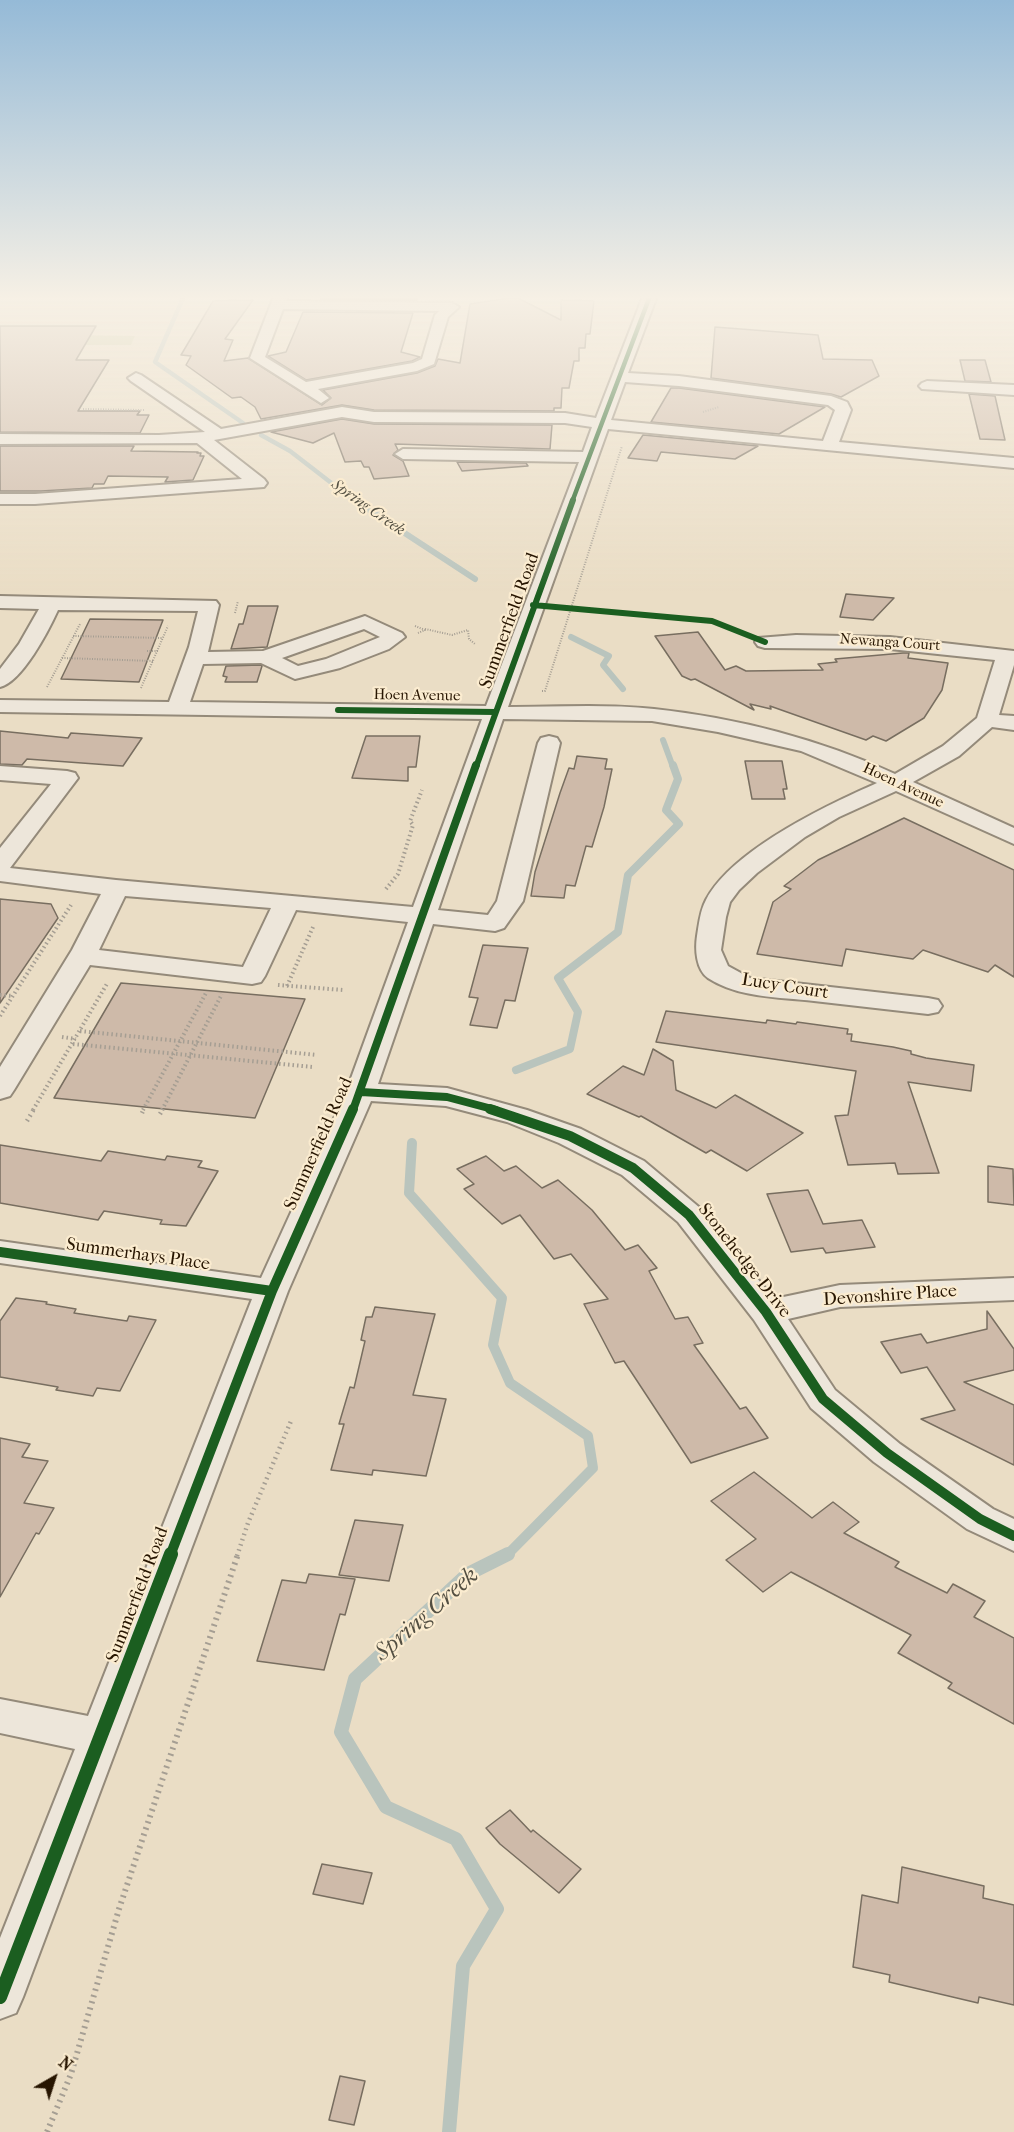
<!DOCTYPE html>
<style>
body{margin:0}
#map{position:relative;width:1014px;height:2132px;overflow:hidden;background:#eaddc5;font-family:"IM FELL French Canon",serif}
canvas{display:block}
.north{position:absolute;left:24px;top:2048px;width:60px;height:60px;-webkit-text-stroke:4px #fbecd0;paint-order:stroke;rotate:39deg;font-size:16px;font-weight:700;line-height:24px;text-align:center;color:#271501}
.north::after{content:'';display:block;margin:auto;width:21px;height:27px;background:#271501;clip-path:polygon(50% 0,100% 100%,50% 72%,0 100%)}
</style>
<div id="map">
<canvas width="1014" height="2132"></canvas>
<div class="north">N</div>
</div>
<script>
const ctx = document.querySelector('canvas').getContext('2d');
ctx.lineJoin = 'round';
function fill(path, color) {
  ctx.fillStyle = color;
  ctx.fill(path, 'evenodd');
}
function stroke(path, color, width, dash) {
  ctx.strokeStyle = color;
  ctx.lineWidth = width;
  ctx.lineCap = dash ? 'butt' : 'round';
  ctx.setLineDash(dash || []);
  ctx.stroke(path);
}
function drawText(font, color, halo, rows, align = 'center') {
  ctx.font = font + ' "IM FELL French Canon",serif';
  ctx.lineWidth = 4.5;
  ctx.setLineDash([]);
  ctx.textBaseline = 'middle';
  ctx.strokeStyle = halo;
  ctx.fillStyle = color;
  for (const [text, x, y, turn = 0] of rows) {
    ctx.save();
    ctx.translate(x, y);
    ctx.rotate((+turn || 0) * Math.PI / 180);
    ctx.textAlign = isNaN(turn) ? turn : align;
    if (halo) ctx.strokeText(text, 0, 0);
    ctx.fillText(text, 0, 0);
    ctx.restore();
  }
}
const green = new Path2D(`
 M61,335L135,336L131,345H54Z`);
const streamFar4 = new Path2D(`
 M184,296L155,362L243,423
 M261,435L290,451L356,502`);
const streamFar3 = new Path2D(`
 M354,500L475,579
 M571,637L609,656L603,665L623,689
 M663,740L673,767`);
const streamFar2 = new Path2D(`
 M516,1070L570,1049L578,1012L558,978L618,932L628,875L679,824L666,810L678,779L673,765`);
const streamFar1 = new Path2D(`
 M412,1143L409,1193L502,1298L493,1345L510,1383L588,1436L593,1468L506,1556`);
const stream = new Path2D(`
 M449,2132L463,1966L497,1909L456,1839L386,1807L341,1732L355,1679L468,1574L508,1554`);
const building = new Path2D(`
 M323,296H418L417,300L321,299Z
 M516,297L561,320V300L594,301L590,334H586L585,348H579V361H574L569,388H562L561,408H554V411L374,410L342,405L261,419L255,407L241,397L232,398L186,365L191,356L181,355L213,301L253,300L225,339L233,340L224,361L248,358L322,405L331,398L323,390L417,373L435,366L438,359L460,363L470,304Z
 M303,312L413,313L401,352L420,357L412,361L306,380L268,356L286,352Z
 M0,326H96L76,360H109L78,411H140L137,415H149L140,433L0,432Z
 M715,327L818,335L823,359L872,360L879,376L841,397L831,394L711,378Z
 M960,360H985L991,382L965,381Z
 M671,388H679L825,407L779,434L651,422Z
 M969,394L995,396L1005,440L980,439Z
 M342,419L374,424L552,425L550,449L395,444L398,450L393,455L403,461L409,476L374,479L369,467H364L361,461L345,462L334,433L313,443L271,432Z
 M643,435L758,446L735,459L661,452L657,461L628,458Z
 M0,446H134L131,451L198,452L197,453H201L200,456H204L193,480L165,482L168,477L108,476L104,484H94L92,488L41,491H0Z
 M457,462L526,463L528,466L462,471Z
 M846,594L894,598L873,620L840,617Z
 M248,606H278L267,647L231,649L239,624H243Z
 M90,619L163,620L139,682L61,679Z
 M698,632L725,670L736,666L746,671L823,670L818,664L837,662L835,659L903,653H909L908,658L948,663L942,690L924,718L886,741L873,736L866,740L770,706L771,709L750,704L754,710L695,679L691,680L682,676L655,636Z
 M226,666L261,665L262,666L257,682H225L227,677L223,676Z
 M0,731L68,738L71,733L142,738L123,766L27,759L22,765L0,764Z
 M366,736H420L416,767H408V781L352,778Z
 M577,756L607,759L605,769H612L604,807L592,847L586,846L575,886L566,885L564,898L531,896L535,872L560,793L569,768L574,769Z
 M745,761H782L787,789H783L785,799H752Z
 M904,818L1014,870V977L995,965L988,972L923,950L913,959L846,949L842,966L757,954L773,902L791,889L784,886L818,860Z
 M0,899L51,904L58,918L0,1003Z
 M483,945L528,948L515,1001L505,1000L497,1028L470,1025L478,998L469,997Z
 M121,983L305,999L255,1118L54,1098Z
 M666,1011L766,1023L767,1020L796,1024L797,1022L848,1029L847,1034H852L851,1041L893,1047L911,1051V1054L926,1058L974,1065L971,1091L908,1082L939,1173L898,1174L895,1163L848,1165L835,1116L848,1115L856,1071L656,1042Z
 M653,1049L673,1061L676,1090L716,1108L735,1095L803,1133L747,1171L711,1150L706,1153L641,1116L639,1117L587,1094L623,1066L644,1075Z
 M0,1145L101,1161L108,1151L165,1160L167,1156L202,1161L198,1167L218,1171L186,1226L160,1224L162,1220L104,1211L98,1220L0,1203Z
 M486,1156L504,1171L516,1166L542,1188L558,1180L592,1210L625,1250L638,1245L657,1268L649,1271L675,1319L688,1317L703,1343L694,1345L740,1409L746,1407L768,1438L691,1463L624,1361L615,1363L584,1304L608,1299L571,1254L554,1259L520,1215L502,1224L464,1189L474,1184L457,1169Z
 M988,1166L1013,1169L1014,1205L988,1202Z
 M808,1190L823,1224L862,1220L875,1247L826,1253L823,1248L791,1252L767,1194Z
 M16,1298L47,1302L46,1304L76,1309L74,1313L127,1321L129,1316L156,1320L120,1391L97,1388L93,1396L56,1390L58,1387L0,1377V1321Z
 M375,1307L435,1314L413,1395L446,1399L426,1476L373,1470L372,1475L331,1470L344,1424H339L350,1387L354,1388L365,1341L361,1340L366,1317H372Z
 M987,1311L1014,1349V1370L964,1382L1014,1405V1465L921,1419L955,1410L927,1367L901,1373L881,1342L921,1334L927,1343L987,1329Z
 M0,1438L30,1444L22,1457L48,1461L24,1503L54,1508L39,1534L36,1533L0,1597Z
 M754,1472L812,1518L833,1502L859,1522L844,1533L899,1562L895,1567L947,1593L953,1584L985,1601L974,1617L1014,1638V1724L948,1688L952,1683L898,1653L911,1635L791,1572L763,1592L726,1560L756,1539L711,1501Z
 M355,1520L403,1525L389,1581L339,1575Z
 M309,1574L355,1579L345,1615L340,1614L324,1670L257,1661L282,1580L306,1583Z
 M510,1810L531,1832L533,1830L581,1869L559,1893L500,1844L486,1828Z
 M322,1864L372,1873L363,1904L313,1894Z
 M902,1867L984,1886L983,1898L1014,1905V2005L979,1997L978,2003L889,1982L890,1975L853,1967L862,1895L898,1903Z
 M340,2076L365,2081L354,2125L329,2120Z`);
const pathFar3 = new Path2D(`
 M83,409L144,410
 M703,412L719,407
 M235,613L238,601
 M415,626L425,630L418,633
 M425,629L452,635L468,630L469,639L475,644
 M73,636L163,638
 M147,651H158
 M62,658L154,661
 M47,687L80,624
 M141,688L168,626
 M542,691H545L622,446`);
const pathFar2 = new Path2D(`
 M386,889L398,874L413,825L410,821L422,790
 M278,985L343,990
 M287,986L313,927
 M0,995L13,996
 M0,1016L71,905
 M80,1031L317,1055
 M62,1037L76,1039
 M73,1044L313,1067
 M33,1110L108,982
 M143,1110L206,993
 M162,1110L222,994`);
const pathFar1 = new Path2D(`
 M142,1113L144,1109
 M160,1114L163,1109
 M27,1121L34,1109
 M237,1556L248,1523L291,1421`);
const path = new Path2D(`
 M47,2132L71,2074L119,1909L238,1554`);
const minor = new Path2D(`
 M274,296H288L286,301L452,303L459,307L448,317L434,364L417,371L318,389L329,398L321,403L250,358ZM283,309L439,311L435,315L422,359L413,363L306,382L265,357Z
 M643,296H657L628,373L679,376L831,396L847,402L851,410L839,442L1014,458V468L608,429L508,707C555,707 607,704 654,709C737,718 819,739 895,774L943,746L977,718L995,660L890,649L765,648L758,646L755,642L758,638L796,635L890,637L1014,651V665L999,715L1014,716V730L992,727L959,756L913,782L1014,828V844L896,791L839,817L805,837L757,873L739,890L730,902L726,917L721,950L728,966L750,978L928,998L938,1000L942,1006L938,1012L928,1014C890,1010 852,1005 814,1001C779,997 739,998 708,978C696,969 695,949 697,936C699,924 700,911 706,900C732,850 827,805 877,783L801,751L718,732L652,721L503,719L438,910L488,915L497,901L538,743L541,738L549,736L557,738L560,743L523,901L504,928L495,931L433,924L378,1084L447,1088L527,1110L581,1129L644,1161L700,1208L774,1299L840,1285L1014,1278V1300L840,1307L788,1319L835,1390L900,1444L993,1509L1014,1519V1551L967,1529L874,1462L811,1408L754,1320L678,1222L622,1175L559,1143L507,1122L446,1106L371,1101L288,1291L23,1997L16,2013L0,2019V1938L75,1749L0,1733V1699L88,1716L252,1299L0,1263V1241L261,1278L346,1092L408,922L296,910L265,976L261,982L252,984L90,965L14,1090L10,1096L0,1099V1067L72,950L101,894L0,881V848L51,784L0,780V766L67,771L75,773L78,778L10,868L116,880L413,907L482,719L0,712V700L169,702L189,647L198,611L58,610C49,630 22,682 0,687V669L19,644L39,609L0,608V596L216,601L219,605L208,652L263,651L365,616L402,633L405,637L389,649L340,668L295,679L261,663L203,664L190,702L486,706L579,462L403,459L395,454L403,449L583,452L592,427L565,423L374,422L342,417L214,440L264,479L267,483L264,487L35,504H0V494H35L242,479L197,443L0,444V434L159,435L205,432L131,381L128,378L136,373L141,375L221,429L342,407L374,412L565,413L596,418ZM625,382L679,386L828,405L835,410L823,441L611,420ZM364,629L380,637L326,659L298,666L282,658ZM125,896L271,908L243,967L99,950Z
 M927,381L1014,385V395L922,389L919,386L922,383Z`);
const cyclewayFar4 = new Path2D(`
 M572,502L650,296`);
const cyclewayFar3 = new Path2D(`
 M533,605L712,621L765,642
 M338,710L495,712
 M476,767L573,500`);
const cyclewayFar2 = new Path2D(`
 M361,1092L447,1097L496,1110
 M353,1110L476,765`);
const cyclewayFar1 = new Path2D(`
 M490,1109L570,1136L633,1168L689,1215L766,1312L823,1399L887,1453L980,1519L1014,1536
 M0,1252L272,1291
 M170,1556L272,1291L353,1109`);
const cycleway = new Path2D(`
 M0,1997L171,1554`);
const farStreetnames = [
 ["Newanga Court",890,643,4],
 ["Hoen Avenue",417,696,1],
 ["Hoen Avenue",903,786,25]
];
const farWaternames = [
 ["Spring Creek",368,508,35]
];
const streetNames = [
 ["Summerfield Road",510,621,-70],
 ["Lucy Court",785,987,9],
 ["Summerfield Road",319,1144,-66],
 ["Summerhays Place",138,1255,8],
 ["Stonehedge Drive",744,1261,52],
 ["Devonshire Place",890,1296,-4],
 ["Summerfield Road",138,1595,-69]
];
const nearWaternames = [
 ["Spring Creek",427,1615,-41]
];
fill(green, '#d1cfa7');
stroke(streamFar4, '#b9c4bd', 4.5);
stroke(streamFar3, '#b9c4bd', 6);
stroke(streamFar2, '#b9c4bd', 8);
stroke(streamFar1, '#b9c4bd', 10);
stroke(stream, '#b9c4bd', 14);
fill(building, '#cebaa9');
stroke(building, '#786e60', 1.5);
stroke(minor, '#948a7a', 4);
stroke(pathFar3, '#a59e93', 2, [1, 1.5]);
stroke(pathFar2, '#a59e93', 4, [1.5, 3]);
stroke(pathFar1, '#a59e93', 4.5, [1.5, 4]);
stroke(path, '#a59e93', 6, [2, 4.5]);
fill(minor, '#ede6da');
stroke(cyclewayFar4, '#1b5e20', 4.5);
stroke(cyclewayFar3, '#1b5e20', 6);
stroke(cyclewayFar2, '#1b5e20', 8);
stroke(cyclewayFar1, '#1b5e20', 10);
stroke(cycleway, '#1b5e20', 14);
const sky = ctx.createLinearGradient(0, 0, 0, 595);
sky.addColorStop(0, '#95bad7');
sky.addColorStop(0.5, '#f6f0e5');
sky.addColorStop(1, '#f6f0e500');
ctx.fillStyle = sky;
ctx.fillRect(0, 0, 1014, 595);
drawText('15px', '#271501', '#fbecd0', farStreetnames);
drawText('italic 16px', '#534f42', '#fbecd0', farWaternames);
drawText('18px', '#271501', '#fbecd0', streetNames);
drawText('italic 24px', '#534f42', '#fbecd0', nearWaternames);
</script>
